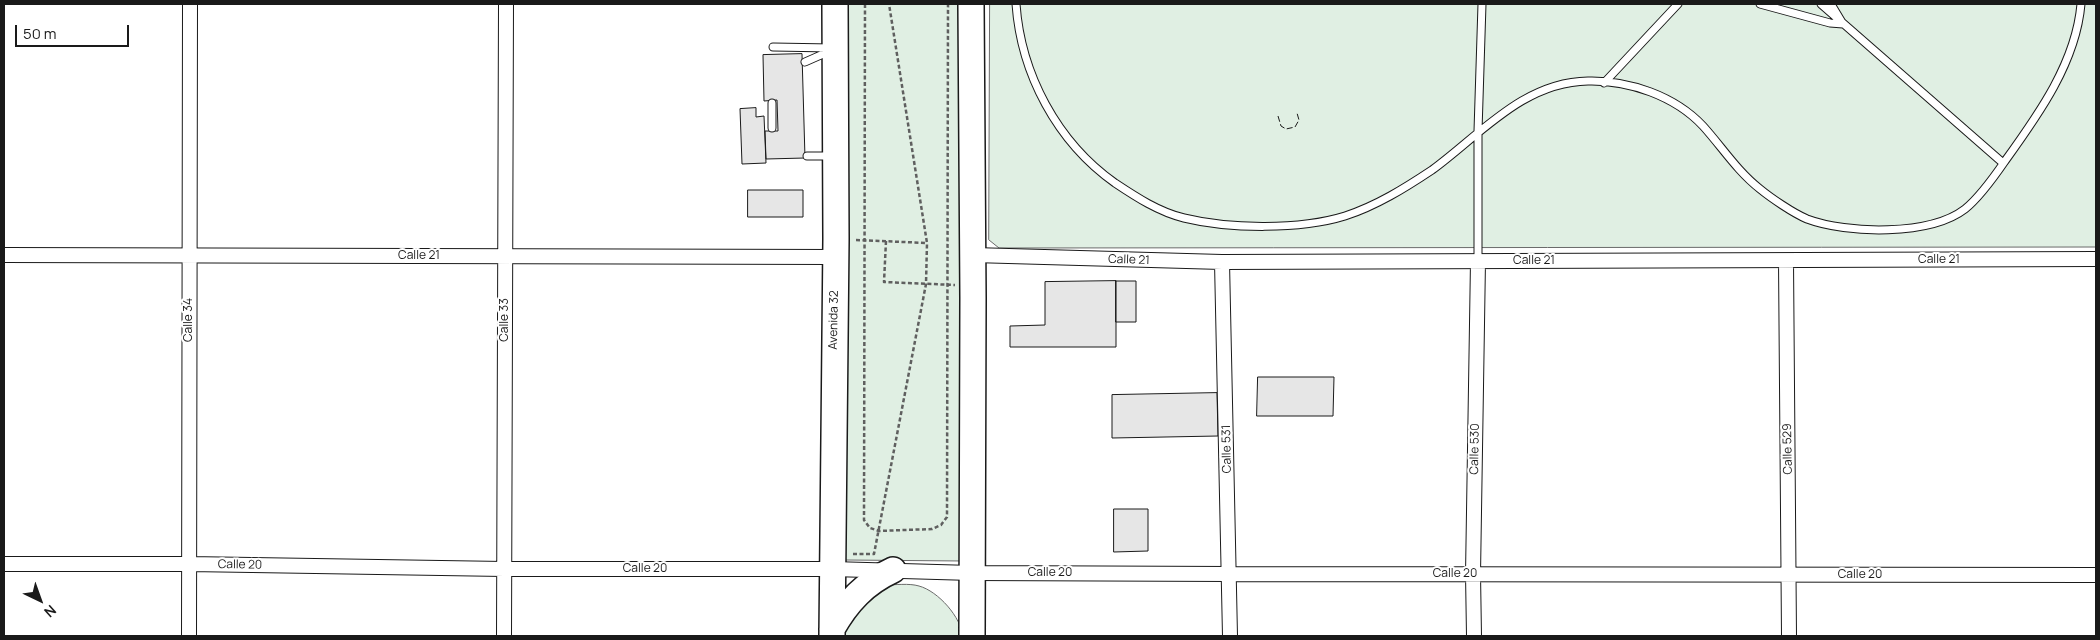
<!DOCTYPE html>
<style>
body{margin:0}
#map{position:relative;width:2100px;height:640px;overflow:hidden;background:#fff;font-family:Manrope,sans-serif}
canvas{display:block}
.frame{position:absolute;inset:0;border:5px solid #1a1a1a;pointer-events:none}
.north{position:absolute;left:15px;top:575px;width:50px;height:50px;-webkit-text-stroke:4px #fff;paint-order:stroke;rotate:138deg;font-size:14px;font-weight:700;line-height:20px;text-align:center;color:#1a1a1a}
.north::after{content:'';display:block;margin:auto;width:18px;height:22px;background:#1a1a1a;clip-path:polygon(50% 0,100% 100%,50% 72%,0 100%)}
.scale{position:absolute;left:15px;top:25px;width:114px;height:22px;box-sizing:border-box;border:2px solid #1a1a1a;border-top:0;padding-left:6px;font-size:15px;line-height:18px;white-space:nowrap;color:#1a1a1a;-webkit-text-stroke:4px #fff;paint-order:stroke}
</style>
<div id="map">
<canvas width="2100" height="640"></canvas>
<div class="frame"></div>
<div class="north">N</div>
<div class="scale">50 m</div>
</div>
<script>
const ctx = document.querySelector('canvas').getContext('2d');
ctx.lineJoin = 'round';
function fill(path, color) {
  ctx.fillStyle = color;
  ctx.fill(path, 'evenodd');
}
function stroke(path, color, width, dash) {
  ctx.strokeStyle = color;
  ctx.lineWidth = width;
  ctx.lineCap = dash ? 'butt' : 'round';
  ctx.setLineDash(dash || []);
  ctx.stroke(path);
}
function drawText(font, color, halo, rows, align = 'center') {
  ctx.font = font + ' Manrope,sans-serif';
  ctx.lineWidth = 4;
  ctx.setLineDash([]);
  ctx.textBaseline = 'middle';
  ctx.strokeStyle = halo;
  ctx.fillStyle = color;
  for (const [text, x, y, turn = 0] of rows) {
    ctx.save();
    ctx.translate(x, y);
    ctx.rotate((+turn || 0) * Math.PI / 180);
    ctx.textAlign = isNaN(turn) ? turn : align;
    if (halo) ctx.strokeText(text, 0, 0);
    ctx.fillText(text, 0, 0);
    ctx.restore();
  }
}
const green = new Path2D(`
 M846,4H964L963,561L845,560Z
 M990,4H2096V247L999,248L989,240Z
 M884,585C895,585 909,583 919,586C938,591 962,618 962,636H845V625L863,598Z`);
const building = new Path2D(`
 M802,54L805,158L766,159L765,131H778L777,100L764,101L763,55Z
 M756,108V117L764,116L766,163L742,164L740,109Z
 M748,190H803V217H748Z
 M1116,281V347H1010V326L1045,325V282Z
 M1116,281H1136V322H1116Z
 M1258,377H1334L1333,416H1257Z
 M1217,393L1218,436L1112,438V395Z
 M1114,509H1148V551L1114,552Z`);
const path = new Path2D(`
 M865,4L864,520L870,528L879,531L932,529L941,525L947,517L948,4
 M856,240L927,243
 M886,241L884,282L955,285
 M853,554H874L926,284L927,243L889,4`);
const lane = new Path2D(`
 M1016,4C1021,74 1057,142 1115,183C1136,197 1159,212 1184,218C1229,229 1300,230 1345,216C1376,206 1405,188 1432,170C1480,135 1523,82 1588,81C1629,80 1675,96 1703,126C1722,147 1737,171 1760,189C1771,198 1793,213 1807,219C1847,234 1930,236 1965,209C1980,197 1994,177 2005,161C2039,114 2076,62 2081,4
 M1760,4L1830,23L1843,24L1831,4
 M1821,4L2003,163
 M773,47L832,48
 M805,62L830,51
 M1604,83L1678,4
 M772,128V103
 M807,156H832
 M1478,261V131L1482,4`);
const street = new Path2D(`
 M4,255L835,257
 M973,255L1222,262L2096,259
 M1786,261L1789,636
 M1222,262L1230,636
 M4,564H189L504,569H832L972,573L1230,574L2096,575
 M189,636L190,4
 M504,636L506,4
 M1474,636L1473,574L1478,261`);
const highway = new Path2D(`
 M971,4L973,298L972,636
 M832,629C847,602 865,583 893,570
 M832,636L836,239L835,4`);
const fence = new Path2D(`
 M1278,116L1281,126L1286,129L1295,127L1299,120L1297,113`);
const streetNames = [
 ["Calle 21",419,256],
 ["Calle 21",1129,260,2],
 ["Calle 21",1939,260],
 ["Calle 21",1534,261],
 ["Calle 34",189,320,-90],
 ["Calle 33",505,320,-90],
 ["Avenida 32",834,320,-89],
 ["Calle 531",1227,449,-91],
 ["Calle 530",1475,449,-89],
 ["Calle 529",1788,449,-91],
 ["Calle 20",240,565,1],
 ["Calle 20",645,569],
 ["Calle 20",1050,573],
 ["Calle 20",1455,574],
 ["Calle 20",1860,575]
];
fill(green, '#e0efe3');
stroke(green, '#6a6a6a', 1);
fill(building, '#e6e6e6');
stroke(building, '#1a1a1a', 1);
stroke(lane, '#1a1a1a', 9);
stroke(street, '#1a1a1a', 16);
stroke(highway, '#1a1a1a', 28);
stroke(path, '#5f5f5f', 2.5, [4, 2.5]);
stroke(lane, '#fff', 7);
stroke(street, '#fff', 14);
stroke(highway, '#fff', 25);
stroke(fence, '#1a1a1a', 1, [6, 2.5]);
drawText('12px', '#1a1a1a', '#fff', streetNames);
</script>
